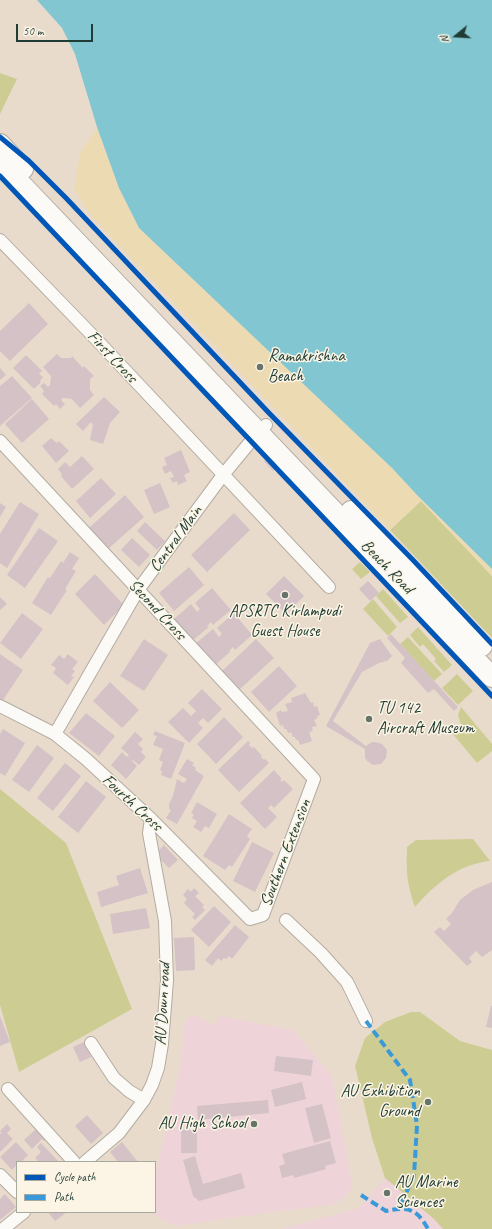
<!DOCTYPE html>
<style>
body{margin:0}
#map{position:relative;width:492px;height:1229px;overflow:hidden;background:#e9dbcc;font-family:Caveat,sans-serif}
canvas{display:block}
.legend{position:absolute;left:16px;top:1161px;width:140px;height:52px;box-sizing:border-box;background:#fcf5e5;border:1px solid #a4ab9e;margin:0;padding:5px 7px;list-style:none;font-size:12px;color:#1f3d34}
.legend li{display:flex;align-items:center;gap:8px;height:20px}
.legend b{width:20px;border:1px solid #a4ab9e}
.north{position:absolute;left:436px;top:16px;width:40px;height:40px;-webkit-text-stroke:3px #fcf5e5;paint-order:stroke;rotate:252deg;font-size:11px;font-weight:700;line-height:16px;text-align:center;color:#1f3d34}
.north::after{content:'';display:block;margin:auto;width:14px;height:18px;background:#1f3d34;clip-path:polygon(50% 0,100% 100%,50% 72%,0 100%)}
.scale{position:absolute;left:16px;top:24px;width:77px;height:18px;box-sizing:border-box;border:2px solid #1f3d34;border-top:0;padding-left:5px;font-size:12px;line-height:14px;white-space:nowrap;color:#1f3d34;-webkit-text-stroke:3px #fcf5e5;paint-order:stroke}
</style>
<div id="map">
<canvas width="492" height="1229"></canvas>
<ul class="legend">
<li><b style="height:5px;background:#0057b8"></b>Cycle path</li>
<li><b style="height:5px;background:#3a99d8"></b>Path</li>
</ul>
<div class="north">N</div>
<div class="scale">50 m</div>
</div>
<script>
const ctx = document.querySelector('canvas').getContext('2d');
ctx.lineJoin = 'round';
function fill(path, color) {
  ctx.fillStyle = color;
  ctx.fill(path, 'evenodd');
}
function stroke(path, color, width, dash) {
  ctx.strokeStyle = color;
  ctx.lineWidth = width;
  ctx.lineCap = dash ? 'butt' : 'round';
  ctx.setLineDash(dash || []);
  ctx.stroke(path);
}
function drawText(font, color, halo, rows, align = 'center') {
  ctx.font = font + ' Caveat,sans-serif';
  ctx.lineWidth = 3;
  ctx.setLineDash([]);
  ctx.textBaseline = 'middle';
  ctx.strokeStyle = halo;
  ctx.fillStyle = color;
  for (const [text, x, y, turn = 0] of rows) {
    ctx.save();
    ctx.translate(x, y);
    ctx.rotate((+turn || 0) * Math.PI / 180);
    ctx.textAlign = isNaN(turn) ? turn : align;
    if (halo) ctx.strokeText(text, 0, 0);
    ctx.fillText(text, 0, 0);
    ctx.restore();
  }
}
const built = new Path2D(`
 M192,1014L213,1025L220,1016L293,1030L332,1076L352,1186L347,1196L333,1205L288,1210L175,1226L155,1215L156,1173L181,1062L185,1022Z
 M385,1178L434,1219L443,1229H280L359,1208Z`);
const green = new Path2D(`
 M0,73L17,79L0,114Z
 M421,501L492,576V638L390,530Z
 M360,562L370,572L361,579L352,569Z
 M383,589L408,617L400,623L376,596Z
 M373,599L397,627L388,636L363,609Z
 M418,627L452,665L444,672L434,661L436,659L423,644L420,647L410,635Z
 M408,637L442,674L434,681L400,644Z
 M457,674L473,691L458,705L442,688Z
 M461,707L492,744V751L477,763L452,733L461,725L458,715Z
 M0,789L66,843L132,1009L19,1072L0,1005Z
 M473,839L490,861C459,864 435,884 415,907C407,884 406,872 407,847L416,840Z
 M411,1012H420L460,1041L492,1050V1229H443L434,1219L385,1178L372,1138L355,1066L365,1038L385,1022Z`);
const sand = new Path2D(`
 M97,127L119,189L139,228L392,468L418,496L492,569V576L421,501L390,530L91,216L74,188L80,154Z`);
const water = new Path2D(`
 M37,0H492V569L418,496L392,468L139,228L119,188L97,127L75,54L62,28Z`);
const building = new Path2D(`
 M29,303L48,324L10,361L0,351V331Z
 M57,354L61,358H71L72,356L83,368L84,366L94,376L90,379V390L94,395L80,408L72,399L63,398L61,400L65,404L60,409L56,404L54,406L42,394L44,391L40,386L44,383L48,387L50,385L51,376L43,367Z
 M26,355L42,371L39,374L43,377L40,381L41,382L34,389L13,368Z
 M0,368L6,375L0,380Z
 M12,376L32,398L0,426V386Z
 M104,397L120,412L110,423L103,444L90,440L93,425L91,422L83,431L76,424Z
 M32,399L49,419L22,443L5,424Z
 M51,438L57,443L59,441L69,451L56,463L42,446Z
 M181,450L190,472L184,475L187,481L178,485L177,481L173,483L170,478L174,477L171,471L165,474L162,467L167,465L164,458Z
 M82,456L94,469L72,489L61,476L62,474L58,469L65,462L70,467Z
 M268,457L278,467L273,471L264,461Z
 M281,469L291,479L286,483L277,473Z
 M101,478L116,494L90,518L76,501Z
 M160,483L170,507L154,514L144,490Z
 M125,495L144,517L108,549L89,528Z
 M20,502L39,514L7,568L0,563V534Z
 M0,503L6,507L0,517Z
 M234,513L250,530L207,572L191,555Z
 M145,522L165,541L157,550L137,531Z
 M39,528L58,541L25,588L7,575Z
 M132,538L150,555L139,567L121,550Z
 M70,552L79,558L72,569L76,571L65,589L67,590L51,615L32,603L48,577L50,578L61,561L63,563Z
 M189,567L204,585L174,611L159,593Z
 M95,574L124,605L104,625L75,594Z
 M284,576L304,596L286,614L266,594Z
 M368,581L379,593L370,601L359,589Z
 M212,588L231,610L213,625L211,622L207,626L209,627L192,641L174,619L191,604L197,612L200,609L195,603Z
 M0,597L7,604L0,610Z
 M22,613L43,629L21,659L0,643Z
 M234,613L252,635L235,650L233,647L229,651L230,652L214,666L195,644L213,629L219,637L222,634L217,628Z
 M391,634L458,707L454,711L434,689L428,693L401,663L405,658L387,638Z
 M144,639L168,655L144,691L120,676Z
 M256,639L274,658L240,689L222,671Z
 M380,639L392,656L387,661L379,663L362,672L333,721L366,746L372,742H375L382,744L387,750L386,758L381,764L373,765L367,761L365,758V749L326,726L370,643Z
 M0,654L23,670L3,700L0,699Z
 M68,654L78,662L72,669L75,671L71,676L74,677L68,685L53,673L56,668L51,665L59,655L64,659Z
 M279,666L297,686L269,712L251,692Z
 M110,682L139,710L122,728L93,701Z
 M202,689L222,709L208,723L203,718L198,723L203,728L189,743L168,722L183,708L191,716L196,711L188,703Z
 M305,693L311,703L313,702L314,707L317,706L320,715L317,716L318,718L314,720L317,726L312,727L313,731L309,732L312,741L300,745L298,740H296L295,737H293L291,732L288,733L286,729H284L283,725L280,726L276,713L281,710L282,712L288,711L285,704L292,702L291,698Z
 M86,713L115,736L99,756L69,733Z
 M224,717L243,737L216,764L197,744Z
 M3,729L25,743L5,776L0,773V734Z
 M155,731L185,743L171,779L161,775L162,771L160,770L163,762L159,760L163,749L153,745L157,736L153,735Z
 M135,732L143,739L138,744L143,749L141,752L146,757L139,765L133,760L132,761L137,766L126,779L111,765L122,752L127,757L129,755L121,748Z
 M248,741L250,743L249,745L252,748L254,747L262,756L261,757L264,760L265,759L269,763L239,792L218,770Z
 M37,745L54,758L29,792L12,780Z
 M187,759L194,763L192,765L196,768L195,770L204,776L177,824L166,818L171,810L169,809V804L173,796L177,779L184,783L187,779L178,774Z
 M65,763L81,776L53,811L37,798Z
 M274,770L282,779L280,780L282,782L284,780L293,789L274,808L271,805L268,808L277,817L265,829L240,803Z
 M86,781L106,797L78,833L58,817Z
 M197,802L217,814L209,828L205,826L201,832L193,827L197,821L192,818L194,814L191,813Z
 M229,814L252,829L247,836L250,839L232,867L229,865L225,870L203,856Z
 M252,842L274,853L255,892L233,881Z
 M164,845L178,860L169,868L155,854Z
 M140,868L148,893L101,907L97,892L119,885L116,876Z
 M492,882V950L482,957L476,951L469,958L472,962L467,966L434,932L440,927L444,931L451,924L446,919L452,913L460,900L473,890Z
 M194,888L199,893L195,896L204,905L202,907L205,910L195,920L192,917L195,914L184,903L187,899L183,895L188,889L191,892Z
 M214,906L231,922L209,947L191,930Z
 M146,908L150,928L113,934L110,914Z
 M235,925L249,937L232,959L229,956L226,959L224,958L221,961L218,958L212,966L205,960Z
 M194,937L195,970L176,971L174,938Z
 M491,1006H492V1028L486,1027Z
 M0,1016L10,1042L0,1046Z
 M84,1042L91,1057L80,1062L73,1047Z
 M276,1056L313,1060L311,1076L274,1071Z
 M302,1082L306,1099L275,1107L271,1090Z
 M268,1100L269,1113L198,1120L197,1106Z
 M322,1104L331,1138L314,1143L305,1108Z
 M87,1115L103,1133L91,1144L75,1126Z
 M7,1124L11,1129L7,1133L13,1139L0,1152V1134L2,1133L0,1131Z
 M38,1127L48,1137L44,1141L42,1139L32,1149L24,1140Z
 M181,1130H197V1153H181Z
 M330,1141L336,1163L325,1166L326,1169L294,1178V1175L282,1178L279,1166L285,1164L282,1154Z
 M16,1142L28,1155L21,1162H17V1165L12,1170L0,1157Z
 M122,1142L138,1162H118L110,1152Z
 M41,1143L59,1162H39L35,1158L41,1152L37,1147Z
 M195,1156L203,1184L241,1173L245,1188L199,1201L193,1196L183,1160Z
 M5,1194L16,1207L0,1220V1199Z
 M48,1212H67L55,1221Z`);
const street = new Path2D(`
 M0,240L94,337L329,587
 M0,441L314,779L263,915L250,919L151,819L86,759L55,734L0,706
 M55,734L138,590L223,475L251,441L266,425
 M286,920L321,953L347,982L366,1021
 M91,1043L114,1078L129,1091L144,1100
 M8,1089L74,1162
 M85,1162L119,1133L144,1100L152,1085L158,1068L162,1044L167,980L165,921L149,833L151,819
 M0,1175L17,1192
 M3,1229L24,1212`);
const primary = new Path2D(`
 M0,144L23,169
 M0,162L492,677
 M351,511L405,565L482,646`);
const quiet = new Path2D(`
 M366,1021L410,1080L417,1125L414,1176L399,1208
 M361,1195L386,1211C408,1206 417,1209 428,1229`);
const cycleway = new Path2D(`
 M0,137L29,161L66,198L269,413L412,559L492,644
 M0,176L492,696`);
const markers = [
 [260,367,4,"#667469"],
 [285,595,4,"#667469"],
 [369,719,4,"#667469"],
 [428,1102,4,"#667469"],
 [254,1124,4,"#667469"],
 [387,1193,4,"#667469"]
];
const streetNames = [
 ["First Cross",112,357,47],
 ["Central Main",176,539,-54],
 ["Beach Road",387,567,46],
 ["Second Cross",157,610,47],
 ["Fourth Cross",132,803,43],
 ["Southern Extension",286,853,-69],
 ["AU Down road",163,1004,-87]
];
const poiNames = [
 ["Ramakrishna",268,357],
 ["Beach",268,377],
 ["APSRTC Kirlampudi",285,612,"center"],
 ["Guest House",285,632,"center"],
 ["TU 142",377,709],
 ["Aircraft Museum",377,729],
 ["AU Exhibition",420,1092,"right"],
 ["Ground",420,1112,"right"],
 ["AU High School",246,1124,"right"],
 ["AU Marine",395,1183],
 ["Sciences",395,1203]
];
fill(built, '#eed4d8');
fill(green, '#cdcd93');
fill(sand, '#ecdab3');
fill(water, '#81c6d0');
fill(building, '#d4c2c6');
stroke(street, '#b2aca2', 14);
stroke(primary, '#b2aca2', 22);
stroke(street, '#fcfaf7', 12);
stroke(primary, '#fcfaf7', 20);
stroke(quiet, '#3a99d8', 4, [8, 4]);
stroke(cycleway, '#0057b8', 5);
for (const [x, y, r, color] of markers) {
  const dot = new Path2D();
  dot.arc(x, y, r, 0, 2 * Math.PI);
  ctx.fillStyle = color;
  ctx.fill(dot);
  stroke(dot, '#fcf5e5', 1.5);
}
drawText('17px', '#1f3d34', '#fcf5e5', streetNames);
drawText('17px', '#1f3d34', '#fcf5e5', poiNames, 'left');
</script>
